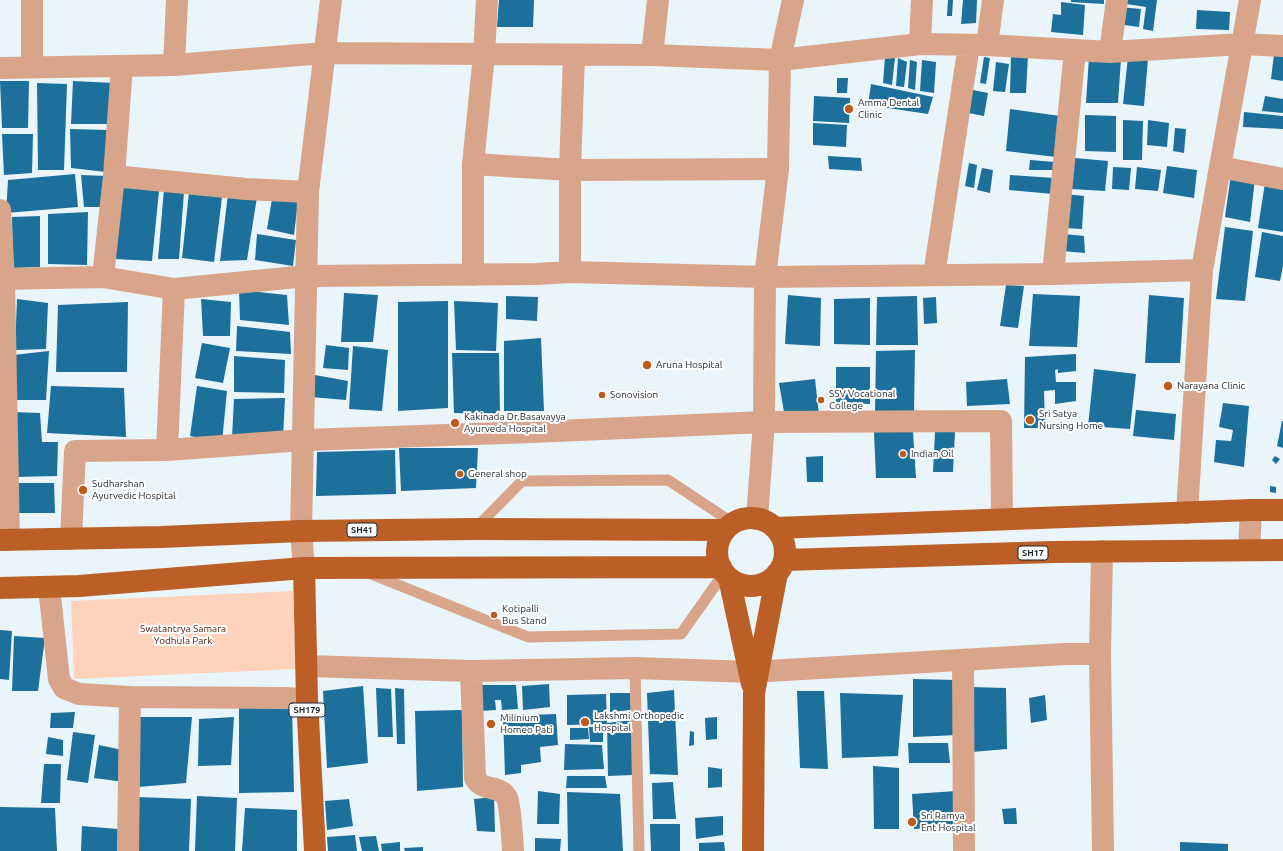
<!DOCTYPE html>
<style>
body{margin:0}
canvas{display:block;background:#e9f4fb}
</style>
<canvas width="1283" height="851"></canvas>
<script>
const ctx = document.querySelector('canvas').getContext('2d');
ctx.lineJoin = 'round';
function fill(path, color) {
  ctx.fillStyle = color;
  ctx.fill(path, 'evenodd');
}
function stroke(path, color, width, dash) {
  ctx.strokeStyle = color;
  ctx.lineWidth = width;
  ctx.lineCap = dash ? 'butt' : 'round';
  ctx.setLineDash(dash || []);
  ctx.stroke(path);
}
function drawText(font, color, halo, rows, align = 'center') {
  ctx.font = font + ' Ubuntu,sans-serif';
  ctx.lineWidth = 4;
  ctx.setLineDash([]);
  ctx.textBaseline = 'middle';
  ctx.strokeStyle = halo;
  ctx.fillStyle = color;
  for (const [text, x, y, turn = 0] of rows) {
    ctx.save();
    ctx.translate(x, y);
    ctx.rotate((+turn || 0) * Math.PI / 180);
    ctx.textAlign = isNaN(turn) ? turn : align;
    if (halo) ctx.strokeText(text, 0, 0);
    ctx.fillText(text, 0, 0);
    ctx.restore();
  }
}
const green = new Path2D(`
 M293,591L296,669L74,679L71,601Z`);
const building = new Path2D(`
 M499,0H534L533,27H497Z
 M948,0H953L952,16H947Z
 M963,0H977L976,23L961,24Z
 M1071,0H1104V4L1071,2Z
 M1120,0H1157L1153,31L1143,29L1146,7L1120,3Z
 M1061,2L1085,5L1083,35L1051,32L1053,14L1061,15Z
 M1119,7L1141,9L1139,27L1117,24Z
 M1197,10L1230,12L1229,30L1196,29Z
 M1011,54L1028,55L1026,93H1010Z
 M1274,54L1283,56V81L1271,79Z
 M885,56L895,58L892,85L883,83Z
 M984,57L990,58L986,84L980,83Z
 M1089,57L1121,59L1118,103H1086Z
 M1128,57L1148,59L1144,106L1123,104Z
 M898,58L907,62L904,87L896,86Z
 M910,60L917,62L915,90L908,88Z
 M922,60L936,62L934,93L920,91Z
 M996,62L1009,64L1005,92L993,91Z
 M837,78H848L847,93H837Z
 M0,81H29L28,128H2Z
 M73,81L114,83L112,124H71Z
 M37,83L67,84L64,170H38Z
 M871,84L933,97L928,114L868,105Z
 M968,89L988,93L984,116L963,112Z
 M814,96L850,98L849,123L813,121Z
 M1265,96L1283,99V113L1262,111Z
 M1010,109L1067,117L1064,158L1006,151Z
 M1244,112L1283,116V129L1243,127Z
 M1085,115L1116,116V152L1085,151Z
 M1123,120L1143,121L1142,160H1123Z
 M1148,120L1169,123L1167,147L1147,145Z
 M813,123L847,125L846,147L813,145Z
 M1175,128L1186,129L1184,153L1173,151Z
 M70,129L108,130L106,172L71,168Z
 M2,134H33L32,173L4,175Z
 M828,156L861,158L862,171L829,169Z
 M1075,158L1108,161L1105,191L1071,189Z
 M1030,160L1055,162V170H1029Z
 M969,163L977,165L974,188L965,186Z
 M1167,166L1197,170L1194,198L1163,193Z
 M1113,167L1131,168L1129,190L1112,189Z
 M1137,167L1161,170L1158,191L1135,189Z
 M982,168L993,170L990,193L977,190Z
 M75,174L78,207L6,213L8,180Z
 M1231,174L1255,179L1250,222L1225,217Z
 M81,175L106,176L104,207H84Z
 M1010,175L1054,178L1053,194L1009,190Z
 M1265,183L1283,187V232L1258,228Z
 M120,185L159,191L152,261L115,259Z
 M164,189L184,192L179,259H158Z
 M189,192L222,197L214,262L182,258Z
 M228,194L257,197L247,260L220,261Z
 M1066,194L1084,196L1082,229L1063,228Z
 M272,199L298,201L294,235L267,229Z
 M88,212L87,265L48,264V214Z
 M40,216V267L13,268L12,217Z
 M1225,227L1253,231L1245,301L1216,299Z
 M1262,232L1283,236V266L1280,281L1255,277Z
 M257,234L296,240L293,266L255,260Z
 M1064,234L1084,236L1085,253L1063,251Z
 M1006,285L1024,286L1018,328L1000,326Z
 M239,290L287,295L289,325L240,320Z
 M344,293L378,295L373,342H341Z
 M1033,294L1080,296L1077,347L1029,346Z
 M788,295L821,298L820,346L785,344Z
 M1149,295L1184,298L1180,363H1145Z
 M506,296L538,297L537,321L506,319Z
 M917,296L918,345H876L877,297Z
 M936,297L937,323L924,324L923,298Z
 M870,298V345L834,344V299Z
 M17,299L48,303L46,349L15,350Z
 M201,299L231,302L230,336H203Z
 M448,301V408L398,411V302Z
 M454,301L498,303L496,351L456,350Z
 M128,302L127,372H56L58,305Z
 M237,326L290,332L291,354L236,351Z
 M541,338L544,411H504V341Z
 M202,343L230,348L223,383L195,378Z
 M326,345L349,348L348,370L323,368Z
 M353,346L388,350L382,411L349,409Z
 M915,350L914,413H875L876,351Z
 M49,351L46,400H12L13,355Z
 M452,353H499L500,414L454,413Z
 M1076,354V371L1058,373V369L1055,370L1056,382H1076V401L1055,404V390L1044,391L1045,428H1024L1025,357Z
 M234,356L285,360L284,393L234,392Z
 M836,367H870V404L836,403Z
 M1094,369L1136,374L1130,429L1088,426Z
 M315,375L348,381L346,400L311,397Z
 M815,379L819,415L784,412L779,383Z
 M1007,379L1010,404L967,406L966,382Z
 M51,386L124,388L126,437L47,433Z
 M197,386L227,391L222,442L190,436Z
 M285,398L283,437L232,438L234,399Z
 M1223,403L1249,406L1244,467L1214,462L1216,440L1231,441L1233,430L1219,427Z
 M1136,410L1176,414L1174,440L1133,436Z
 M14,412L40,413L42,442H58L57,476L14,477Z
 M1282,421H1283V448L1277,446Z
 M874,432H913L916,478H876Z
 M935,432H955L953,472H933Z
 M399,448H478L476,488L401,491Z
 M395,450L396,494L316,496L317,452Z
 M823,456V482H807L806,457Z
 M1275,456L1280,459L1276,464L1272,460Z
 M14,483H54L55,513H15Z
 M1270,486L1276,487V493L1270,492Z
 M0,630L12,631L9,680L0,679Z
 M14,636L45,638L38,691H12Z
 M913,679L958,680V735L913,737Z
 M549,684L550,707L523,710L522,686Z
 M481,685H516L518,709L502,710L501,700H495L496,710L481,711Z
 M363,686L368,763L327,768L323,691Z
 M971,687L1006,688L1007,749L972,752Z
 M376,688L391,689L393,737H378Z
 M395,688L404,689L405,744H397Z
 M674,690L678,775L650,774L647,693Z
 M797,691H824L828,769L800,768Z
 M610,693H630L631,710L610,712Z
 M840,693L903,695L898,756L842,758Z
 M606,694L607,724L567,725V695Z
 M1045,695L1047,720L1031,723L1029,698Z
 M292,706L294,792L239,793V707Z
 M462,710L463,787L417,791L415,711Z
 M75,712L73,728H50L51,713Z
 M556,714L558,745L540,747L541,762L521,765V773L505,775L503,716Z
 M140,717H192L186,783L138,787Z
 M234,717L231,765L198,766L199,719Z
 M717,717V739L706,740L705,718Z
 M632,720V775L608,776L607,723Z
 M589,727H603V742H590Z
 M570,728H588L589,739L570,740Z
 M690,731L694,732V745L689,746Z
 M73,732L95,735L88,783L67,780Z
 M48,737L63,740V756L46,754Z
 M908,743H948L950,763H909Z
 M565,744L602,745L604,769L564,770Z
 M99,745L127,751L124,782L94,778Z
 M44,764H61L60,803H41Z
 M873,766L899,768V829H874Z
 M708,767L722,769V787L708,788Z
 M567,776H605L607,788H566Z
 M673,782L676,819H653L652,783Z
 M538,791L560,794L559,824H537Z
 M956,791L958,827L914,829L912,794Z
 M567,792L620,794L623,851H568Z
 M197,796L237,798L235,851H195Z
 M137,797L191,799L189,851H133Z
 M494,797L495,832L477,831L474,799Z
 M349,799L353,826L327,830L325,801Z
 M0,807L55,808L57,851H0Z
 M245,808L297,810V851H242Z
 M1016,808L1017,824H1004L1002,809Z
 M723,816V835L696,839L695,818Z
 M650,824H680V851H651Z
 M82,826L118,829L117,851H81Z
 M355,835L357,851H328L327,837Z
 M376,836L379,851H362L359,837Z
 M535,838L561,839L560,851H535Z
 M400,842V851H382L381,844Z
 M724,842L725,851H699V843Z
 M1180,842L1228,844V851H1180Z
 M423,847V851H405L404,848Z`);
const service = new Path2D(`
 M476,528L522,481L668,480L733,523
 M371,574L528,637L681,634L724,573
 M635,668L639,851`);
const minor = new Path2D(`
 M920,44L922,0
 M987,45L993,0
 M1110,52L1117,0
 M652,55L658,0
 M174,65L177,0
 M32,67V0
 M0,68L174,65L325,53L652,55L780,60L920,44L987,45L1110,52L1242,44L1283,46
 M473,164L570,170L778,169
 M1220,167L1283,179
 M114,176L246,189L308,192
 M0,210L4,279L9,540
 M570,272V170L574,55
 M1053,274L1075,50
 M473,275V164L484,55L487,0
 M934,275L969,45
 M103,277L114,176L122,66
 M0,279L103,277L174,289L307,276L537,274L570,272L765,277L1053,274L1202,270
 M167,450L304,440L533,432L764,422L1001,421L1002,519
 M1187,513L1202,270L1220,167L1250,0
 M71,539L75,451L167,450L174,289
 M1249,550L1251,510
 M304,568L301,531L308,192L331,0
 M49,587L59,679L64,688L79,694L130,697L284,698L307,699
 M1100,654L1102,551
 M963,660L964,851
 M306,666L471,671L635,668L750,672L1065,654H1100L1103,851
 M471,671L475,778C482,789 488,786 498,790C503,792 507,796 508,801C511,815 512,836 513,851
 M128,851L130,697`);
const tertiary = new Path2D(`
 M757,519L764,422L765,277L778,169L780,60L793,0`);
const primary = new Path2D(`
 M717 552a34 34 0 1 1 68 0a34 34 0 1 1-68 0Z
 M775,528L1251,510H1283
 M0,540L161,537L301,531L475,529L725,530
 M784,560L1053,552L1283,550
 M304,568L307,699L315,851
 M729,578L752,684
 M0,588L79,586L304,568L721,567
 M753,851L754,693L777,573`);
const markers = [
 [849,109,5,"#bc5b1c"],
 [647,365,5,"#bc5b1c"],
 [1168,386,5,"#bc5b1c"],
 [602,395,4,"#bc5b1c"],
 [821,400,4,"#bc5b1c"],
 [1030,420,5,"#bc5b1c"],
 [455,423,5,"#bc5b1c"],
 [903,454,4,"#bc5b1c"],
 [460,474,4,"#bc5b1c"],
 [83,490,5,"#bc5b1c"],
 [494,615,4,"#bc5b1c"],
 [585,722,5,"#bc5b1c"],
 [491,724,5,"#bc5b1c"],
 [912,822,5,"#bc5b1c"]
];
const shields = [
 [362,530,30],
 [1033,553,30],
 [307,710,36]
];
const shieldNames = [
 ["SH41",362,530],
 ["SH17",1033,553],
 ["SH179",307,710]
];
const poiNames = [
 ["Amma Dental",858,103],
 ["Clinic",858,115],
 ["Aruna Hospital",656,365],
 ["Narayana Clinic",1177,386],
 ["SSV Vocational",829,394],
 ["College",829,406],
 ["Sonovision",610,395],
 ["Sri Satya",1039,414],
 ["Nursing Home",1039,426],
 ["Kakinada Dr.Basavayya",464,417],
 ["Ayurveda Hospital",464,429],
 ["Indian Oil",911,454],
 ["General shop",468,474],
 ["Sudharshan",92,484],
 ["Ayurvedic Hospital",92,496],
 ["Kotipalli",502,609],
 ["Bus Stand",502,621],
 ["Lakshmi Orthopedic",594,716],
 ["Hospital",594,728],
 ["Milinium",500,718],
 ["Homeo Pati",500,730],
 ["Sri Ramya",921,816],
 ["Ent Hospital",921,828]
];
const parkNames = [
 ["Swatantrya Samara",183,629],
 ["Yodhula Park",183,641]
];
fill(green, '#ffd2bc');
fill(building, '#1c709b');
stroke(service, '#d9a58a', 11);
stroke(minor, '#d9a58a', 22);
stroke(tertiary, '#d9a58a', 22);
stroke(primary, '#bc5f26', 22);
for (const [x, y, r, color] of markers) {
  const dot = new Path2D();
  dot.arc(x, y, r, 0, 2 * Math.PI);
  ctx.fillStyle = color;
  ctx.fill(dot);
  stroke(dot, '#fff', 1.5);
}
for (const [x, y, w] of shields) {
  const box = new Path2D();
  box.roundRect(x - w / 2, y - 7, w, 14, 3);
  ctx.fillStyle = '#fff';
  ctx.fill(box);
  stroke(box, '#1d272e', 1);
}
drawText('bold 9px', '#1d272e', null, shieldNames);
drawText('10px', '#1d272e', '#fff', poiNames, 'left');
drawText('10px', '#512305', '#fff', parkNames);
</script>
